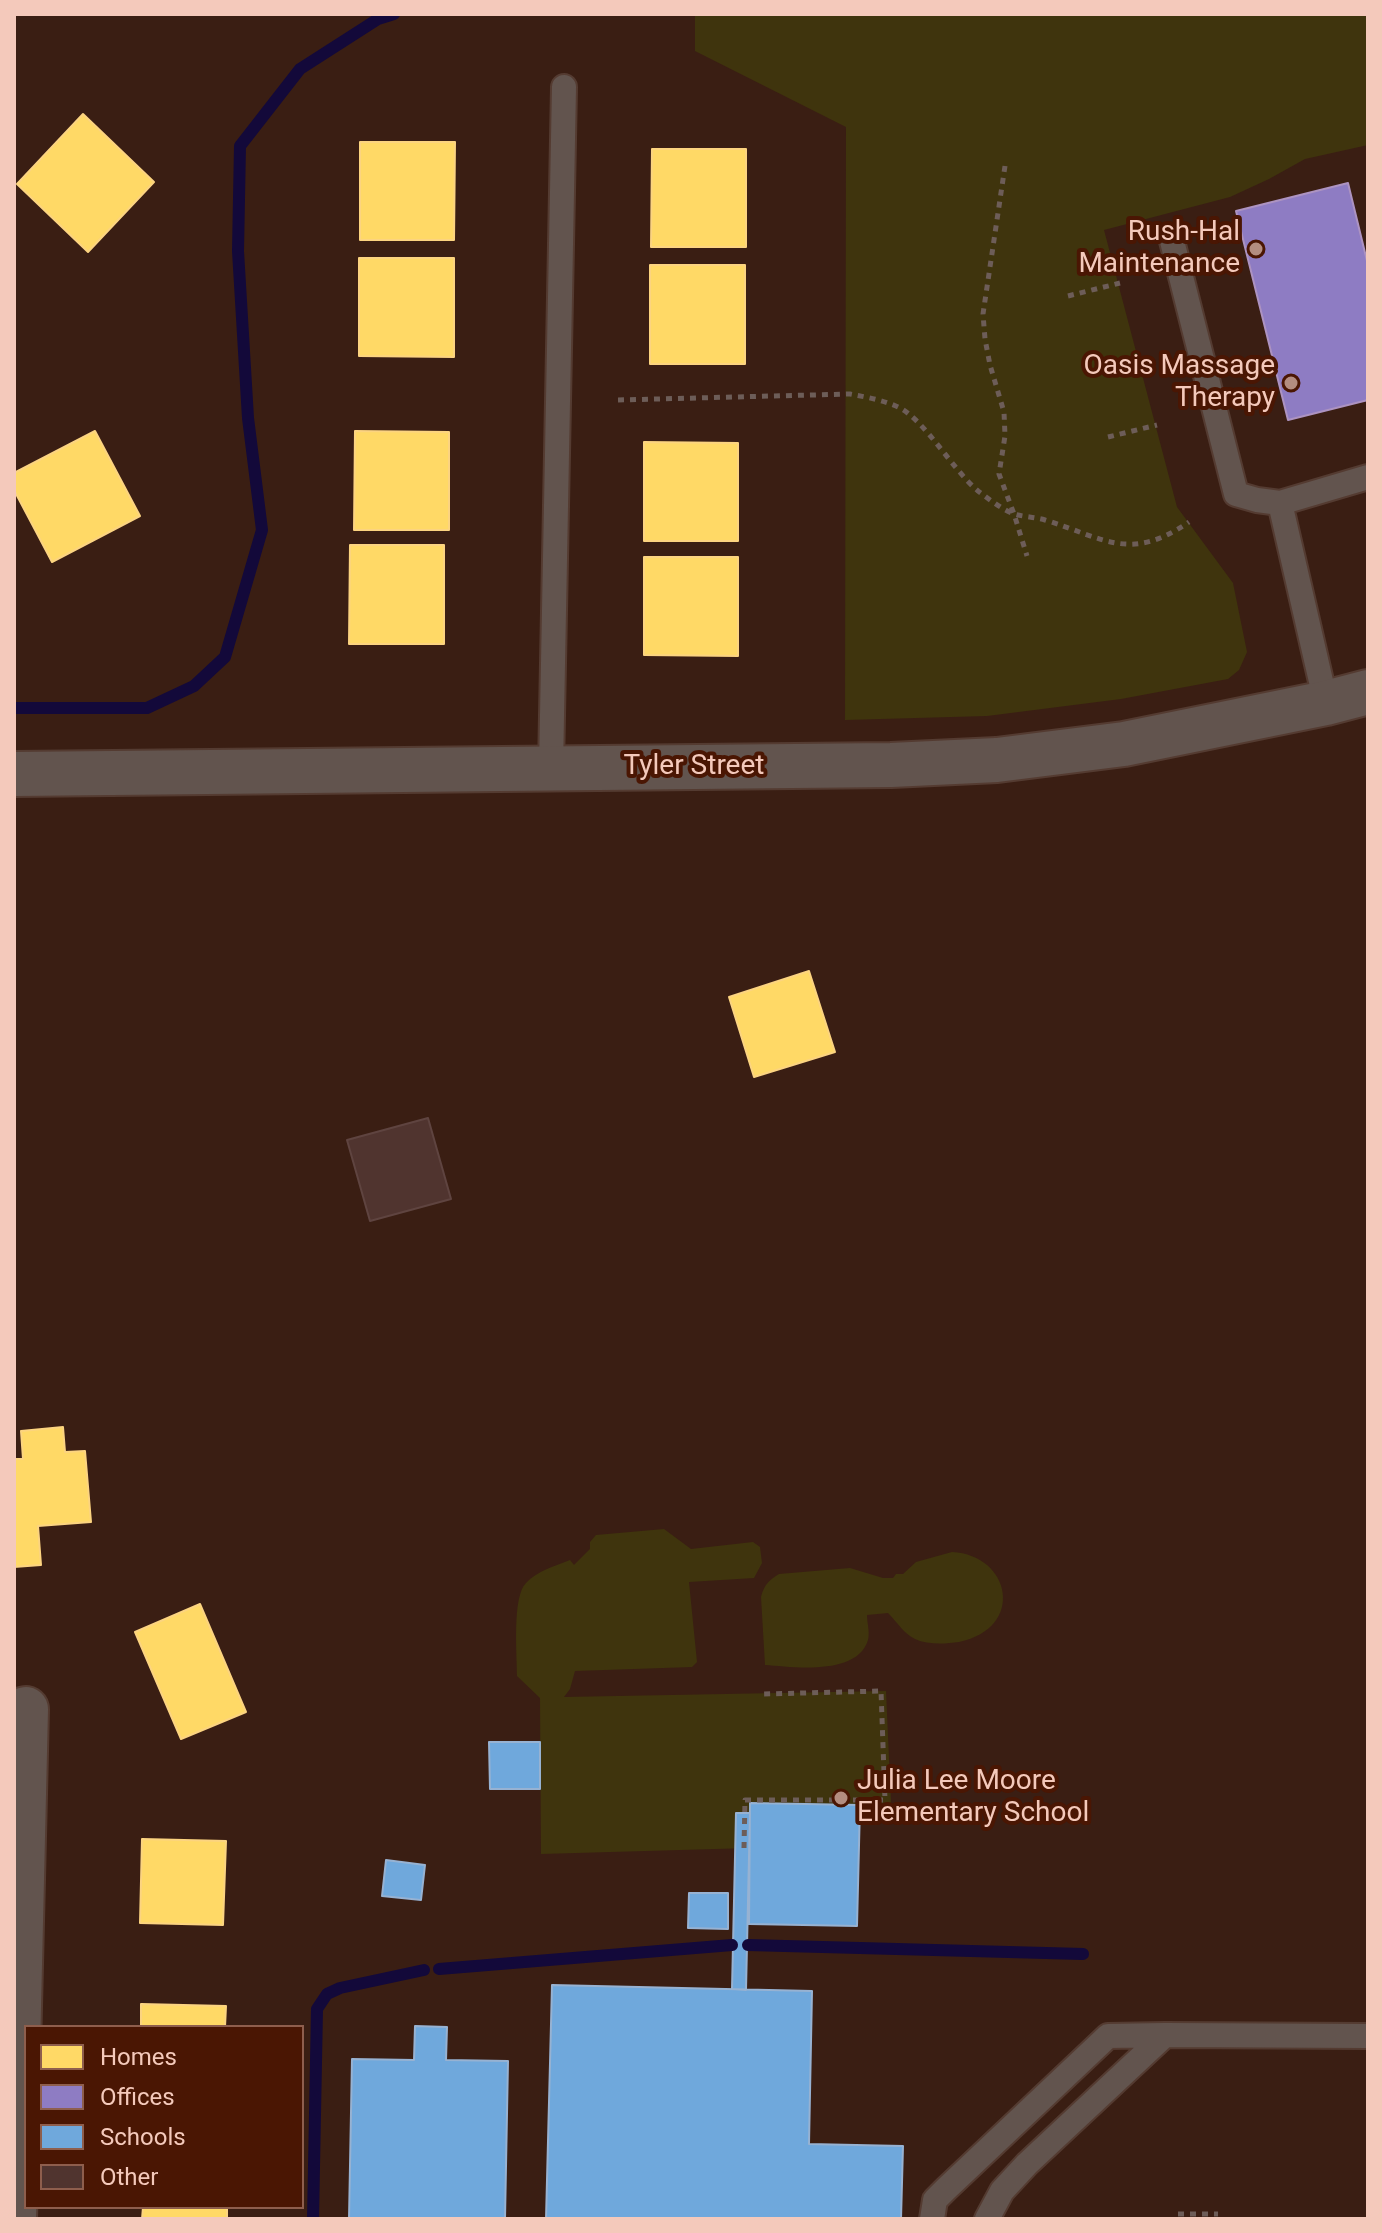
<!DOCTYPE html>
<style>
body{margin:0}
#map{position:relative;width:1382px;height:2233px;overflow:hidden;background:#3a1e13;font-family:Roboto,sans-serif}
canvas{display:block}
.frame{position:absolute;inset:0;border:16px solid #f4c9bb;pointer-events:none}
.legend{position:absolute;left:24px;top:2025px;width:280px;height:184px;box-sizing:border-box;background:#4a1603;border:2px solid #8e5e4d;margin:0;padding:10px 14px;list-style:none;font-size:24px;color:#f4c9bb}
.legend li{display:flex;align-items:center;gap:16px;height:40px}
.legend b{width:40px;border:2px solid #8e5e4d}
</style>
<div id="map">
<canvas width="1382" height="2233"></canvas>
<div class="frame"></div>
<ul class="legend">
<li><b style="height:22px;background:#ffd966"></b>Homes</li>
<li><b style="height:22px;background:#8e7cc3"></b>Offices</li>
<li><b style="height:22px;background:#6fa8dc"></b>Schools</li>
<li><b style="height:22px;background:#50342f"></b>Other</li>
</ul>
</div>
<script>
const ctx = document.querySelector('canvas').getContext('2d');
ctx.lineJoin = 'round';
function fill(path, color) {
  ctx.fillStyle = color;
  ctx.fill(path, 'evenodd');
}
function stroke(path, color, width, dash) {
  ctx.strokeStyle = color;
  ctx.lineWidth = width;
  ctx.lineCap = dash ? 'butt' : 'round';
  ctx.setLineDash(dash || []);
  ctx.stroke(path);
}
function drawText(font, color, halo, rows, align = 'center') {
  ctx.font = font + ' Roboto,sans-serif';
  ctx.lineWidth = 8;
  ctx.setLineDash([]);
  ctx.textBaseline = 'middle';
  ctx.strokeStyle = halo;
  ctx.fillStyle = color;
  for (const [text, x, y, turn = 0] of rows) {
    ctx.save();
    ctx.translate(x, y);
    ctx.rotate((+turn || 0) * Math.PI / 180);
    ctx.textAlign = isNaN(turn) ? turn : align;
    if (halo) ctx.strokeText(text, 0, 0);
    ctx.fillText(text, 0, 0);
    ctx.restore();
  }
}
const green = new Path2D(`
 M695,14H1368V145L1305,159L1269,179L1230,197L1104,230L1177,507L1233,583L1247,652L1239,670L1228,679L1121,699L987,716L845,720L846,127L695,51Z
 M664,1529L691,1549L753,1542L760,1547L762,1563L754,1578L689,1582L697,1662L692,1667L575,1671L570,1689L564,1697L886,1691L891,1803L860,1805L750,1848L541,1854L540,1698L517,1676C517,1654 512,1597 526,1583C537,1571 555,1566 570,1560L574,1565L590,1549V1542L596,1535Z
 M952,1552C1011,1555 1026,1628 959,1642C945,1644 928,1645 915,1639C904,1634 897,1622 888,1613L867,1615C867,1623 870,1632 868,1640C857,1676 794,1667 765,1665L761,1597C764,1585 769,1580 779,1574L850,1568L883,1578H893L896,1574H903L916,1562Z`);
const homes = new Path2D(`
 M83,114L154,182L88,252L17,184Z
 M360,142H455L454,240H360Z
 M652,149H746V247H651Z
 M359,258H454V357L359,356Z
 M650,265H745V364H650Z
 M95,431L140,516L52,562L14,490V473Z
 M355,431L449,432V530H354Z
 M644,442L738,443V541H644Z
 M350,545H444V644H349Z
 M644,557H738V656L644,655Z
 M809,971L835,1052L754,1077L729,997Z
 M63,1427L65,1452L85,1451L91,1522L38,1526L41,1565L14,1567V1459H23L21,1431Z
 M200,1604L246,1712L181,1739L135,1632Z
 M142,1839L226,1841L223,1925L140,1923Z
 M141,2004L226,2006L225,2027H141Z
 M143,2207H227V2219H142Z`);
const offices = new Path2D(`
 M1348,183L1368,265V400L1288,420L1236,211Z`);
const schools = new Path2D(`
 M489,1742H540V1789H490Z
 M750,1803L860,1805L857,1926L749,1924Z
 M736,1813H750L746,1990L732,1989Z
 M386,1860L425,1865L421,1900L382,1896Z
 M689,1893H728V1929L688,1928Z
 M552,1985L812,1991L809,2144L903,2146L901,2219H546Z
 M415,2026L447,2027L446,2060L508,2061L505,2219H349L352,2059L414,2060Z`);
const stream = new Path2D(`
 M14,708H147L194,686L225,657L262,530L248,418L238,251L240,146L300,69L378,19L394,14
 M748,1945L1083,1954
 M439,1969L732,1945
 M313,2219L317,2009L327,1994L340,1988L424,1970`);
const building = new Path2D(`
 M428,1118L451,1199L370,1221L347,1140Z`);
const path = new Path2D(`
 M1005,166L983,314L985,339L990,365L1004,412L1005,436L999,474L1014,514L1027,556
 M1068,296L1120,283
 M618,400L850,394C866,397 883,400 898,407C924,419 952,469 978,491C989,499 1001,509 1014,514C1024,517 1035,517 1045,520C1104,538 1129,563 1189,522
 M1108,437L1157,425
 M744,1848L745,1800H885L881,1691L764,1694
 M1178,2214H1218`);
const service = new Path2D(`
 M1172,241L1236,494L1257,500L1280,503L1368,477
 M1280,503L1326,703
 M551,768L564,87
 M932,2219L935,2200L946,2189L1108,2036L1165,2035
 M987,2219L1002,2191L1027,2164L1165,2035L1368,2036`);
const minor = new Path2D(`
 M14,1712L26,1709L14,2219`);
const tertiary = new Path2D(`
 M14,774L891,765L997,760L1124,744L1326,703L1368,692`);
const markers = [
 [1256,249,8,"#b38d80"],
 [1291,383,8,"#b38d80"],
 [841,1798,8,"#b38d80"]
];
const poiNames = [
 ["Rush-Hal",1240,233],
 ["Maintenance",1240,265],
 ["Oasis Massage",1275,367],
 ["Therapy",1275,399],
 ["Julia Lee Moore",857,1782,"left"],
 ["Elementary School",857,1814,"left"]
];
const streetNames = [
 ["Tyler Street",694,767]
];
fill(green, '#3f340d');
fill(homes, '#ffd966');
stroke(homes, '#fcd480', 2);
fill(offices, '#8e7cc3');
stroke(offices, '#ad93c1', 2);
fill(schools, '#6fa8dc');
stroke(schools, '#97b2d2', 2);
stroke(stream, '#13093a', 12);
fill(building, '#50342f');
stroke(building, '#5f4440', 2);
stroke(service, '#543b31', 28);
stroke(minor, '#543b31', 48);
stroke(tertiary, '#543b31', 48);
stroke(path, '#6d5d58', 5, [6, 6]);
stroke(service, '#62544e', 24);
stroke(minor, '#62544e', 44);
stroke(tertiary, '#62544e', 44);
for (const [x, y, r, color] of markers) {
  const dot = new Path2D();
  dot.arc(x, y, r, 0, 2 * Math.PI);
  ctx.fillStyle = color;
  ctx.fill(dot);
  stroke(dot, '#4a1603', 3);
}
drawText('28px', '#f4c9bb', '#4a1603', poiNames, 'right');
drawText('28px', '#f4c9bb', '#4a1603', streetNames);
</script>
